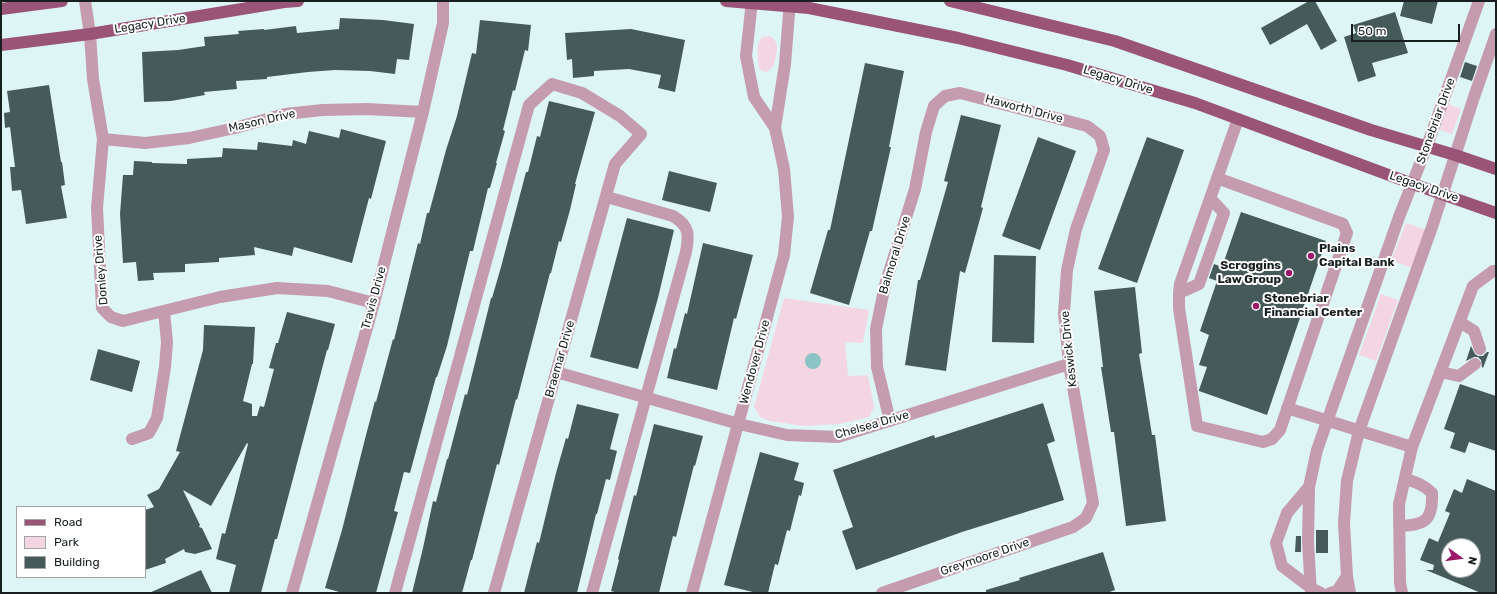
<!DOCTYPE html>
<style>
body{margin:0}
#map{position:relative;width:1497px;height:594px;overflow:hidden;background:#def5f6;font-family:Rubik,sans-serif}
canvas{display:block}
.frame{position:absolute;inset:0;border:2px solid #171f1f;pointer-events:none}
.legend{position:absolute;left:16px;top:506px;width:130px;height:72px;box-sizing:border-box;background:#fff;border:1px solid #a2a5a5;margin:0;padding:5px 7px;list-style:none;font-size:12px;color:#171f1f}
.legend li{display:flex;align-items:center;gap:8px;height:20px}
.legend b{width:20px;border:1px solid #a2a5a5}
.north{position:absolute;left:1441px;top:538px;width:40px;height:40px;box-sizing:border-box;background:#fff;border:1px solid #a2a5a5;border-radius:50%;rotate:104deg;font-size:11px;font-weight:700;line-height:16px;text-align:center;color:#171f1f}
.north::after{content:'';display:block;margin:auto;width:14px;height:18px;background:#9c1769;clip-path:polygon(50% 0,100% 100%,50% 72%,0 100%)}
.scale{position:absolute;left:1351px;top:24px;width:109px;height:18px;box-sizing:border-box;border:2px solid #171f1f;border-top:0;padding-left:5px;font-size:12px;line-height:14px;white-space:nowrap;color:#171f1f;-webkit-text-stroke:3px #fff;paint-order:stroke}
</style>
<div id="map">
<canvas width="1497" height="594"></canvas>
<div class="frame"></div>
<ul class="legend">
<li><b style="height:5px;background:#995477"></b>Road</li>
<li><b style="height:11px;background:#f4d6e3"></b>Park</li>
<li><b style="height:11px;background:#465a5a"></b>Building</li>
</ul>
<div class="north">N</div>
<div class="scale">50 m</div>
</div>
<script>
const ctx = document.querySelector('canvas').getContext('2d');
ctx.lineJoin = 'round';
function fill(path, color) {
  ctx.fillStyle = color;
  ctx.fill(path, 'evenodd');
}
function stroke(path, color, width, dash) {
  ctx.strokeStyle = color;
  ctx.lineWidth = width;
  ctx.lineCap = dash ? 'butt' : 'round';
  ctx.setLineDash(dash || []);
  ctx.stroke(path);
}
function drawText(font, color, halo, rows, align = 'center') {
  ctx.font = font + ' Rubik,sans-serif';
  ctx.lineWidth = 4;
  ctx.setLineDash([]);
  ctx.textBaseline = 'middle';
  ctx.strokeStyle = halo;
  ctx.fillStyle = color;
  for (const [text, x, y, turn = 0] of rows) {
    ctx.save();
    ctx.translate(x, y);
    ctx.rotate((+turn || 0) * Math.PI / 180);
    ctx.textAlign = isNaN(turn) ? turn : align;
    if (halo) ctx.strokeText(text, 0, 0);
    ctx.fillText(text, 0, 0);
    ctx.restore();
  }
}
const green = new Path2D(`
 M770,36C781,42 776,54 774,65L767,72L762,71L759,68C758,57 755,45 762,37Z
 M1448,104L1461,109L1452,134L1440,130Z
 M1406,223L1426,230L1411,268L1391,260Z
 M1381,294L1398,300L1376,361L1359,355Z
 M784,298L869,310L863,343L845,342L848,376L868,375L874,407L869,417L839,424L804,426L770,421L760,417L754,407Z`);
const water = new Path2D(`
 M805 361a8 8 0 1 1 16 0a8 8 0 1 1-16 0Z`);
const building = new Path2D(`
 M1309,1H1315L1337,41L1321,50L1307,24L1270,45L1261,28Z
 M1404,1H1438L1432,24L1400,16Z
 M1395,12L1408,53L1372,63L1376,76L1358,82L1344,37L1356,33L1353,25Z
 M340,18L383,20L414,24L409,60L397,59L395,74L370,71L335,70L308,72L267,77V79L236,81L237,89L204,92L205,95L171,101L144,102L142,52L178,50L205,46L204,37L239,34L238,31L264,29V30L296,26L297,33L339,29Z
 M480,20L531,25L528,51L525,50L515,91L513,90L503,130L505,131L496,163H497L490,188H488L473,251H470L447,346L437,377H436L410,473L404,472L394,511L398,512L376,593H343L325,588L342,530L366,435L375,401L376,402L393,339L394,340L418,243L420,244L427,213H429L446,150L457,116L472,53L476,54Z
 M631,29L685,40L675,92L658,88L661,75L629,69L594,71V76L573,78L572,59L567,60L565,33Z
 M1465,62L1477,66L1472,81L1460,77Z
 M865,63L904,71L889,147H891L872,231H870L849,305L810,293L828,230H830Z
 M49,85L61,162H62L65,185L61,186L67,218L26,224L21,190L12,191L10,167H15L10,127L5,128L4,113L10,112L7,91Z
 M549,101L595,112L575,184H576L570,210L561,242L559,241L551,273H550L517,400L516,399L499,465L497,464L472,560H471L462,593H412L423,548L433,501L436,502L447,459H448L465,394L467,395L491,298H492L501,267L526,172H528L537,136L540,137Z
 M961,115L1001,125L981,207L983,208L965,273L960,271L946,371L905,365L918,280H920L948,182L944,181Z
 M341,129L386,141L371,199L369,198L352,263L294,247L292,256L254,247L255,255L219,258V262L185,264V272L153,273L154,280L138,281L136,262L123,263L120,214L123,175H133L134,161L152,162V163L187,164V159L222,157L223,148L257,150L258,142L292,146L293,140L306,144L309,131L339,138Z
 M1038,137L1076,151L1040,250L1002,236Z
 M1147,137L1184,150L1137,283L1098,269Z
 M669,171L717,183L710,212L662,200Z
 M1241,212L1326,241L1267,415L1199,391V390L1207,367L1199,365L1209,335L1200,331L1217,281L1209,278L1214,264L1222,267Z
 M627,218L674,230L658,298L638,369L590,357Z
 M703,243L753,255L736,319L734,318L717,390L667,378L674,348L676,349L685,313L687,314Z
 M994,255L1036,256L1034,343L992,342Z
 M1135,287L1142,353L1139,354L1152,435H1155L1166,521L1126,526L1114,432H1111L1101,367H1103L1094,291Z
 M287,312L335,324L328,350H327L277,539H275L261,593H229L236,565L216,559L222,533L225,534L248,444L247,443L211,506L183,490L200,525L199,527L202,528L212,549L195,554L185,552L184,549L165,559L166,563L145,570V510L154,507L147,495L159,489L180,452L176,451L203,350L204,325L255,327L253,364H252L243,401L252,404V416H257L260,406L264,407L274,369L269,368L276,343H278Z
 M1471,346L1475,354L1478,356H1483L1487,352H1489L1483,368L1482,367L1481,360L1478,357H1474L1466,361Z
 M98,349L140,361L132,392L90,380Z
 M1460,384L1496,396V451L1469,442L1465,453L1450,448L1455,433L1444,429Z
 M1043,403L1055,441L1047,444L1064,500L962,532L856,570L842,531L853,527L833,470L934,435L935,438Z
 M577,404L619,414L610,449L617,451L610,480L606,479L597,514H596L577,593H524L537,542L539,543L556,473L566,438L568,439Z
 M654,424L703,436L695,466L694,465L676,537L673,536L659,593H618L611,591L619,560L618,559L634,495L636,496Z
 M760,452L799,463L794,480L804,483L801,496L799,495L790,531L787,530L778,565L775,564L768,593H757L724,585Z
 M1467,479L1496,491V593H1481L1426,570H1433L1434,565L1420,560L1429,538L1438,542L1450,513L1445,511L1454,489L1462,493ZM1449,546H1473V570H1449Z
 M1316,530H1328V553H1316Z
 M1296,536H1301V552H1295Z
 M1103,552L1115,590L1107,593H986V590L1020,580L1019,578Z
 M201,570L212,593H149L176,581Z`);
const minor = new Path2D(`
 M85,1L90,34L93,79L103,139L97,208L102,308L111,317L123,321L220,297L277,288L328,291L374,303
 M752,1L746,56L754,97L775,128
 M103,139L145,143L189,138L235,128L285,114L323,110L367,109L423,112
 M1217,178L1343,224L1347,233L1280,430L1272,439L1263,442L1197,426L1179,308V293L1180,284L1238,119
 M1179,293L1199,284L1224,213L1210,198
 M1460,322L1474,331L1480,349
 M556,372L739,424L787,435L838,437L1069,364
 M1440,372L1459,376L1475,364
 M1287,408L1412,447
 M132,439L149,433L157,418L165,367L167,342L164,311
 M1309,487L1287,513L1276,543L1282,566L1311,588L1321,593
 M1399,526C1426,525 1433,520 1432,493C1424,485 1416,482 1405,479
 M292,593L374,303L423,112L443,23V1
 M395,593L529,105L552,84L582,93L620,116L641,134L615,164L494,593
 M592,593L686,252C689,235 690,226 673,216L607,197
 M692,593L784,255L788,217L784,169L775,128L785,64L790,1
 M882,593L1073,527L1086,518L1093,503L1069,364L1064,313L1067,270L1076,229L1104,150L1100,136L1087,126L960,93L945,96L934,106L926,132L915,189L885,285L876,329L877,367L890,421
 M1311,593L1308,542L1309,487L1317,450L1399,217L1427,146L1479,1
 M1330,593L1337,591L1347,576
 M1350,593L1347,576L1344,523L1347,481L1359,431L1432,227L1474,97L1496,34
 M1402,593L1400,583L1399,504L1412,447L1473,286L1493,271H1496`);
const major = new Path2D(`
 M726,1L809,8L958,38L1067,65L1195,103L1413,184L1496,213
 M950,1L1115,41L1371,130L1455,155L1496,169
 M1,9L62,1
 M1,45L90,34L284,2L298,1`);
const markers = [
 [1311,256,4,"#9c1769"],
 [1289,273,4,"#9c1769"],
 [1256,306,4,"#9c1769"]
];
const streetNames = [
 ["Legacy Drive",150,24,-9],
 ["Legacy Drive",1118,80,17],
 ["Haworth Drive",1024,109,15],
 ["Mason Drive",262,121,-13],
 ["Stonebriar Drive",1436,121,-70],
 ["Legacy Drive",1424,187,19],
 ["Balmoral Drive",895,255,-73],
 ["Donley Drive",101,270,-95],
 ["Travis Drive",374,298,-75],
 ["Keswick Drive",1069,349,-96],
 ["Braemar Drive",560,359,-74],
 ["Wendover Drive",755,362,-75],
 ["Chelsea Drive",872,425,-16],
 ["Greymoore Drive",985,557,-19]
];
const poiNames = [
 ["Plains",1319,249],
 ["Capital Bank",1319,263],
 ["Scroggins",1281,266,"right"],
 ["Law Group",1281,280,"right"],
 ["Stonebriar",1264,299],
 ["Financial Center",1264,313]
];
fill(green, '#f4d6e3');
fill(water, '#8bc4c5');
fill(building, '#465a5a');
stroke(minor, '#c49cae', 12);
stroke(major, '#995477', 12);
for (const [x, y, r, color] of markers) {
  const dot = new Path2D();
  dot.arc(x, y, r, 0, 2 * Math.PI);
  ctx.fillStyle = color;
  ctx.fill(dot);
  stroke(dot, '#fff', 1.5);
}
drawText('12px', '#171f1f', '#fff', streetNames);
drawText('bold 12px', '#171f1f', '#fff', poiNames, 'left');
</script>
